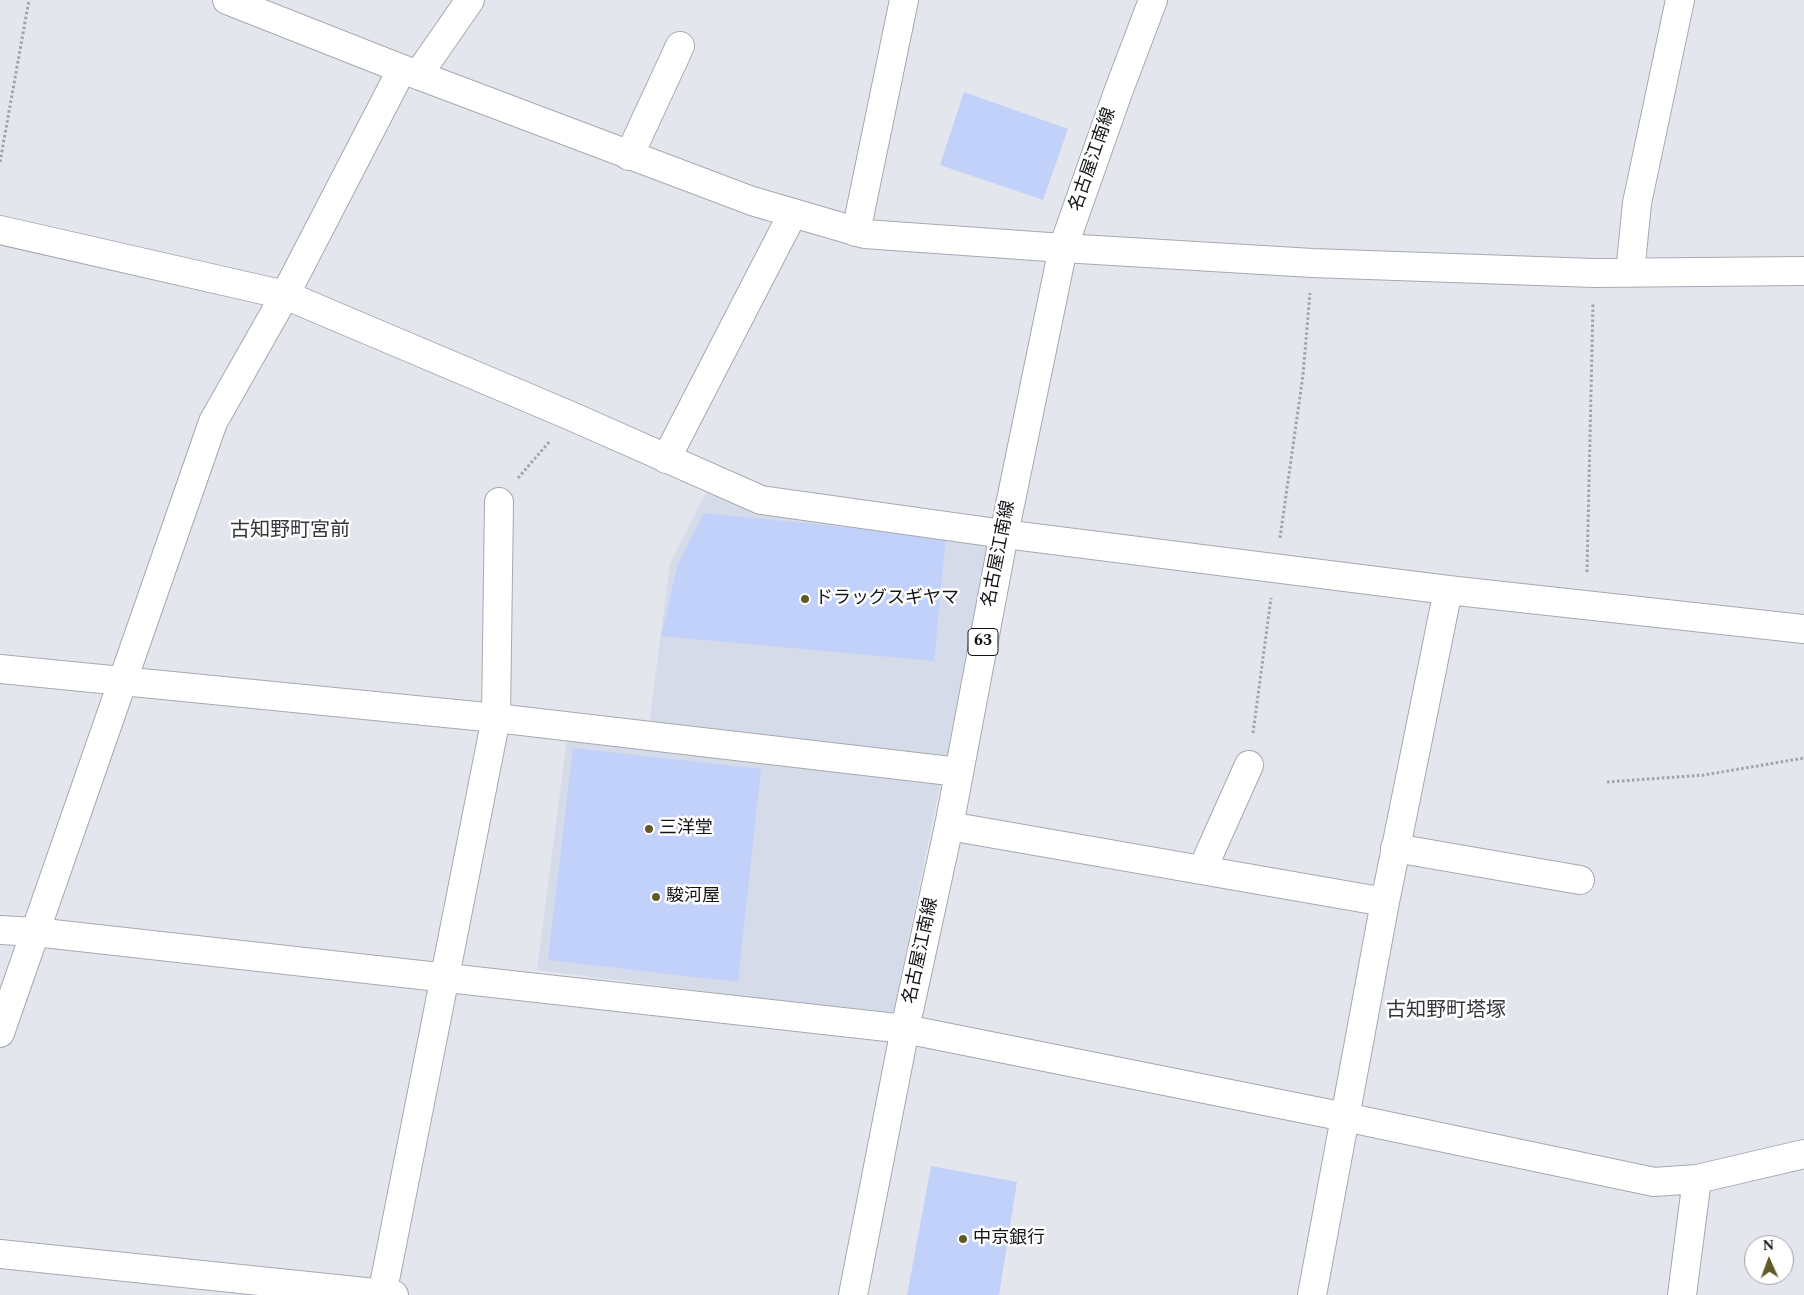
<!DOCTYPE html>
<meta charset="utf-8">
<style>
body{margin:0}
#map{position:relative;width:1804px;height:1295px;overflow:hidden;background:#e3e6ed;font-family:Spectral,serif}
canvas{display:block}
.north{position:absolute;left:1744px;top:1235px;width:50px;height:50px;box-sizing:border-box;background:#fff;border:1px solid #a1a1a3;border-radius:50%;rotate:358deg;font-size:14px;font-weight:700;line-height:20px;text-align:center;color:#141518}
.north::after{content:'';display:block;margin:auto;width:18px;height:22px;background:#615a27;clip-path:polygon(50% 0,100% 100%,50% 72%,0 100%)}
</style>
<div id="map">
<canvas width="1804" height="1295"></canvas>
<div class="north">N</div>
</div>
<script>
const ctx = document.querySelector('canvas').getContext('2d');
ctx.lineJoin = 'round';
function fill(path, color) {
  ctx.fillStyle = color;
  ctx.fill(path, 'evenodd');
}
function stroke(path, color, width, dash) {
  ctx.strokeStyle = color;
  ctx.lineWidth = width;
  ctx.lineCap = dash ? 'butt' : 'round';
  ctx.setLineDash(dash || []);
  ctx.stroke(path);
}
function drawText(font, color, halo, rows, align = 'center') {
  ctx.font = font + ' Spectral,"Noto Sans JP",serif';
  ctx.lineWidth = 5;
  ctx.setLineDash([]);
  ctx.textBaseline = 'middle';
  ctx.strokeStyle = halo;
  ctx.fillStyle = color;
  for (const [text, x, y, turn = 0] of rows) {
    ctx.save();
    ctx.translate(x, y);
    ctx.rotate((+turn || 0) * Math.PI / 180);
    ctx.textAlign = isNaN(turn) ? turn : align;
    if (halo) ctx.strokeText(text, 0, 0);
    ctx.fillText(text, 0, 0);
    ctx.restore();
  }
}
const built = new Path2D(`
 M706,493L761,510L991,541L953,760L649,726L670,563Z
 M567,738L941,779L893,1015L537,970Z`);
const building = new Path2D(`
 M964,92L1068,129L1043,200L940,165Z
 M704,513L946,537L934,661L661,636L678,563Z
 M573,748L761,769L738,982L548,960Z
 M931,1166L1017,1182L999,1295H907Z`);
const path = new Path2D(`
 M0,162L29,0
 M518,478L550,441
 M1280,538L1303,375L1310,293
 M1587,572L1593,304
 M1253,733L1271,598
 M1607,782L1704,775L1804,758`);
const street = new Path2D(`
 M418,75L470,0
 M629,156L680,46
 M0,230L285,295L571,416L761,500L1004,534L1448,590L1804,629
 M856,232L904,0
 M1063,248L1312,263L1594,273L1804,271
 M1630,273L1637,203L1680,0
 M666,459L793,213
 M0,669L496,718L959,772
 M949,826L1385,902
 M1395,848L1580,880
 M1202,870L1249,765
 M0,930L35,932L905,1029L1345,1117L1654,1182L1697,1179L1804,1154
 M0,1033L213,422L285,295L402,69
 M382,1295L496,718L499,502
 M1312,1295L1385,902L1448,590
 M1682,1295L1697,1179`);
const secondary = new Path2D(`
 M227,0L402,69L752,201L865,234L1063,248
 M0,1254L394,1295`);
const primary = new Path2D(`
 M853,1295L905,1029L949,826L1004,534L1063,248L1117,95L1153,0`);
const markers = [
 [805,599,5,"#615a27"],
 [649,829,5,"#615a27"],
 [656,897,5,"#615a27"],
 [963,1239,5,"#615a27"]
];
const shields = [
 [983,642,30]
];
const shieldNames = [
 ["63",983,642]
];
const streetNames = [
 ["名古屋江南線",1094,160,-71],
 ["名古屋江南線",1000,554,-79],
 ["名古屋江南線",922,951,-78]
];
const poiNames = [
 ["ドラッグスギヤマ",815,599],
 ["三洋堂",659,829],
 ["駿河屋",666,897],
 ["中京銀行",973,1239]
];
const quarterNames = [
 ["古知野町宮前",290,532],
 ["古知野町塔塚",1446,1012]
];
fill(built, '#d5dbe9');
fill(building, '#c2d1f9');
stroke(street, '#a6a9af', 30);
stroke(secondary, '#a6a9af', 30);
stroke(primary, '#a6a9af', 30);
stroke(path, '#a0a3a9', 3, [2.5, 2.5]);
stroke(street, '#fff', 28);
stroke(secondary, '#fff', 28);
stroke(primary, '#fff', 28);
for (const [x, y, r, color] of markers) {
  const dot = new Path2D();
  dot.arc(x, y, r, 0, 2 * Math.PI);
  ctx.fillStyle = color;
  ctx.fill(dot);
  stroke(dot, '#fff', 2);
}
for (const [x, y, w] of shields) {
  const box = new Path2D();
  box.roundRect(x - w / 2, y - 13.5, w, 27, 4);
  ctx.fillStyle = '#fff';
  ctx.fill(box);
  stroke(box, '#141518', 1);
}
drawText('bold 16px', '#141518', null, shieldNames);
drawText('18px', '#141518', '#fff', streetNames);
drawText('18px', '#141518', '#fff', poiNames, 'left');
drawText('20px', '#34363c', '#fff', quarterNames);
</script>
